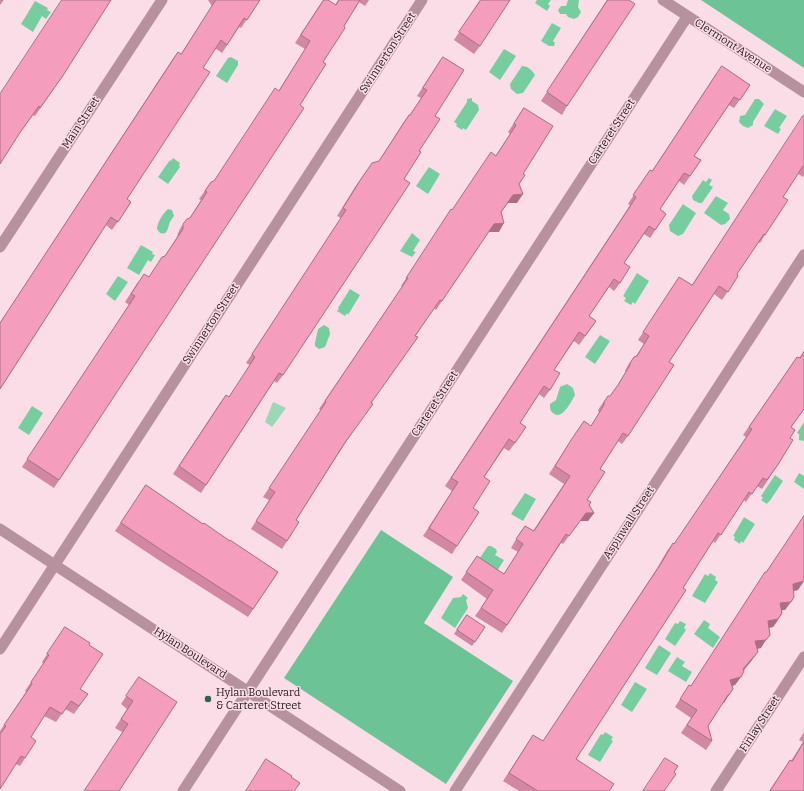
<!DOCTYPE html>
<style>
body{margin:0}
canvas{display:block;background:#fbdde7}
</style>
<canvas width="804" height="791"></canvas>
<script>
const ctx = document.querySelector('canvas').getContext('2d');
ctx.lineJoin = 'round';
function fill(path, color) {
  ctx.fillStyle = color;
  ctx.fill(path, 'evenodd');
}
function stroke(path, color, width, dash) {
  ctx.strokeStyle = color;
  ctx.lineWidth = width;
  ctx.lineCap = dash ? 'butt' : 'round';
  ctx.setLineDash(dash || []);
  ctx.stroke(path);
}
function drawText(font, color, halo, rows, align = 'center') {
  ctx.font = font + ' Bitter,serif';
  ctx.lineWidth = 3;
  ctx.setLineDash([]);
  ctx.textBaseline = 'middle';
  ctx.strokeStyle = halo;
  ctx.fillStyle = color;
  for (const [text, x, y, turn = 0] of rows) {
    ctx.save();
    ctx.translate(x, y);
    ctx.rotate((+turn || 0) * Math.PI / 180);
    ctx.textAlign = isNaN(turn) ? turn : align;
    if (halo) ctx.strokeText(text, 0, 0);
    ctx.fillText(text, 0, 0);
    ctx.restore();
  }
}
const green = new Path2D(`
 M273,402L286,408L272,427L265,422Z`);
const forest = new Path2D(`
 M701,0H804V68Z
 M381,530L453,577L424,623L513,681L446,784L284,678Z`);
const water = new Path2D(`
 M537,0H551L548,4L550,6L547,11L535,3Z
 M568,0H579L578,7L581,12L578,17L574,19L568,17L566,14H560L558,10L561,6H566Z
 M35,1L48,8L47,10L51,12L46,19L42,16L33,32L21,24Z
 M552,23L561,28L553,41L555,43L554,46H549L541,41Z
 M504,49L516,56L500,80L489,72Z
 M231,57L238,61V65L227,83L216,76L228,58Z
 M522,66C528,66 532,70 535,75L523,93L517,94L511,89L510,84Z
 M472,98V101L478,105L479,110L466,130L463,128L462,130L456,126L457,124L454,122L467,102V99Z
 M755,99H759L764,104L753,122V125L748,128L743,126L739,122L740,116L745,115Z
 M775,109L787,116L779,128L781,129L778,134L764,126Z
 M173,158L180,163L179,165L180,167L168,184L158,177L170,160L171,161Z
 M429,167L440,174L428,194L416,186Z
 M709,178L712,180L709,185L713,187L702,203H699L693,200L692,196L703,180L706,182Z
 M716,196L728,203L723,210L729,214L730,219L725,224L721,225L704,213Z
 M683,204L696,213L683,234L678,236L670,231L669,225Z
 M168,209L172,210L174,216C172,219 169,222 169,225C167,231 167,235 160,233L157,229C157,223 163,213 168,209Z
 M412,233L420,240L413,251L416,252L412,257L400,251Z
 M141,245L153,252L152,254L155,255L151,262L148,260L139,275L127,268Z
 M637,273L649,281L635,304L633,302L631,305L624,301L626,298L623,296Z
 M118,276L128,282L115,301L106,294Z
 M350,289L360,295L348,315L347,313L345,316L337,311L339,309L338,308Z
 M324,325L329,328L330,334L325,347L319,349L315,346V343L318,329Z
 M600,335L610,341L595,364L585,357Z
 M567,384L573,388L575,395C571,402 562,421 553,413C550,411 550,408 550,404L556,400L560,387Z
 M32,406L43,413L29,435L18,428Z
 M804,422V441L799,440V434L797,433Z
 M799,473L804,476V489L794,482Z
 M775,475L783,481L769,502H768L767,504L761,500L763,498L761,496Z
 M525,493L536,499L523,521L511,514Z
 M744,517L755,524L743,543L741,541L740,544L734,540L735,537L733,536Z
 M488,546H491L496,549L497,552L495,555L504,560L497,571L479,559Z
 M710,573L716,577L715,580L718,582L705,603L692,596L705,574L708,576Z
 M463,594L468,598L466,600L468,608L455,628L441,618L453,598L461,597Z
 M704,620L710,624L708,628L720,637L713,648L694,634Z
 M680,621L686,624L684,628L686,630L675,646L665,639L675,623L678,624Z
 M659,645L671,653L657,675L645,668Z
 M677,657L685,662L682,666L692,672L686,682L668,671Z
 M635,682L647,689L632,712L621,705Z
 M605,732L613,737L611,740L613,741L600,762L588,755L601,734L603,735Z`);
const minor = new Path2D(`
 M663,0L804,92
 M0,247L162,0
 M0,649L422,0
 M183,791L687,17
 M455,791L804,255
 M716,791L804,657`);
const tertiary = new Path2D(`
 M0,529L400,791`);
const wall = new Path2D(`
 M208,0H260L241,28L239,27L222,53L215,48L203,68L127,199L131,202L112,230L106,225L0,389V323L172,60L178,52L181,54L212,6Z
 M323,0L335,5L338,0H369L365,6L359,2L344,26L323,62L300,105L54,488L22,467L129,305L125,302L138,282L149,277L162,257L165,256L177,237L178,233L181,227L187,219H189L201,200L199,199L211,182L214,181L279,90L305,49L295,43Z
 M480,0V46L474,54L454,40Z
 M607,0H629L567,106L562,115L541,101Z
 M443,57L435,116L419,151L404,179L283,375L277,383L274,381L201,493L173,474L220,403L226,395L229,397L250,365L246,363L341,218L337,216L355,187L372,163L379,161L403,123L409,115H410L421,98L417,96Z
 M716,74L750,85L734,108L729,105L694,156L701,160L684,185L679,181L660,209L666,214L650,238L644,234L624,263L620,283L614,291L609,287L589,316L596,321L579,345L574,341L554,370L550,390L544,398L539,394L520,423L515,443L509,451L504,448L484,477L457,546L452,554L423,536L452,491L445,486L621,219L630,205L628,204L650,170L652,171Z
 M62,77L35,116L33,115L19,134L0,94Z
 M524,108L523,174L519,184L517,203H508L501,212L499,232H488L436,310L434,308L371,403L296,520L287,541L282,549L251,529L269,500L263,497L321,410L319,409L402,287L401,286L446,218L496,155L510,134L508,132Z
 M804,116V175L803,177L798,174L783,197L765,235L760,243L758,242L737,274L738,276L722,300L714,294L669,362L628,436L622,444L618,441L600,469L587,500L589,505L594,513L588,521H580L563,544L561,543L502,633L475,616L487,599L461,580L477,556L504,574L518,552L511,548L519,534L525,526L533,531L564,484L549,474L566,448L584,421L591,426L599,413L598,410L602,404L608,396H610L612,394L625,373V371L628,365L634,357L636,356L644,344L638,340L679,277L692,285Z
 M804,351V409L791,427L790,438L779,463L762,489L757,486L746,502L744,500L715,543L713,541L683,588L576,759L609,791H519L503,781L533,735L543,741L656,570L667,551L673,543L674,544L746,437L743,435L797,357L799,358Z
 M146,485L203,524L278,572L248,617L160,561L115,531Z
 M765,572L798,590L794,591L785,610H782V613L777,622L773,627L769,628L761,648L757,649L752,660L744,670L735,685L732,686L724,703H722L708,726L712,741L706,750L681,733L691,718L675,707L689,685L691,686Z
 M467,615L485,627L472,646L454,634Z
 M65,627L89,645L80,689L88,694L74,714L65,709L56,722L44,716L31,737L25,758L20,766L16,764L0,789V731L26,692L25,691L43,664L42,662Z
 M139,677L119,791L122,732L115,728L127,709L121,704Z
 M804,732V791H769L790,760L791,761L803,742L799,740Z`);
const shadedWall = new Path2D(`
 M523,194L517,203H507L513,195Z
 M504,223L499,232H488L494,224Z
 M586,513H594L588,521H580L563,544Z
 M804,581L798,590L787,592L793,584Z
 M791,602L785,610L774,611L780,603Z
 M782,613L773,627L762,629L768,621Z
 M766,640L761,648L750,650L755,641Z
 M758,652L752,660L738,677L743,669Z
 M741,677L735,685L724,688L730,680Z
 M728,695H729L724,703H722Z`);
const building = new Path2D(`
 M0,0H3L0,4Z
 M62,0H111L62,77L40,108L39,106L19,134L0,164V94Z
 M216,0H260L247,20L244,18L227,45L221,40L203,68L210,72L127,199L131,202L118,222L111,217L0,389V323L178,52L181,54Z
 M324,0H328L336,5L339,0H360L344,26L345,28L323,62L326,64L300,105L304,108L59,480L27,459L135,296L131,294L144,274L149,277L162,257L165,256L183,229V224L187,219L190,218L207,192L205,191L211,182L214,181L275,88L279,91L310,41L301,35Z
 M481,0H510L480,46L459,32Z
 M608,0H629L635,4L567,106L547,92Z
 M443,57L464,70L435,116L440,119L419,151L421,152L404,179L410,183L283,375L279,373L206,485L179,466L226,395L229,397L255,357L252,354L346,210L343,208L361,179L372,163L379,161L409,115H410L427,90L423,88Z
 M722,66L750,85L740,100L734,97L694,156L701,160L690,176L684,173L660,209L666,214L655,230L649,226L624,263L630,267L620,283L614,279L589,316L596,321L585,336L579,332L554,370L560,373L550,390L544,386L520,423L526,427L515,443L509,439L484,477L490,481L473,508L479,512L457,546L429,528L458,482L451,478L627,211L636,197L633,195L650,170L652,171Z
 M524,108L553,126L523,174L525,175L519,184L523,194L513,195L501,212L504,223L494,224L442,301L440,300L415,336L418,337L371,403L373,404L344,444L296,520L299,522L287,541L256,521L275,492L269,488L326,402L325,401L408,278H406L451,209L452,210L491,152L496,156L516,125L514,124Z
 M803,116H804V166H803L783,197L788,200L765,235L764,234L737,274L738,276L728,292L719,286L669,362L674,365L654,396L628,436L623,433L600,469L605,472L587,500L591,502L589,505L594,513H586L569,536L566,534L507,625L481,608L493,590L466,572L477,556L504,574L523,544L516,539L525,526L534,531L570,476L555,466L571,440L584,421L591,426L604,405V402L608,396H610L618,385L630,365V363L634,357L637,356L649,336L643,332L679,277L692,285Z
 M804,352V409L791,427L795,430L790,438L793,440L779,463L767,480L763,478L752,494L749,492L721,535L718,533L683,588L686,590L576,759L614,784L609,791H538L509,773L533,735L543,741L662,562L673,543L674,544L752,429L749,427L797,357L800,358Z
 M146,485L203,524L204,523L230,541V540L278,572L253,609L166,553L121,523Z
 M804,516V581L793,584L794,597L791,602L780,603L782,613L778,619L768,621L770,635L766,640L755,641L758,652L743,669L744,671L741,677L730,680L733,689L729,695H728L708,726L712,741L687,725L697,710L680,699L689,685L691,686L765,572H766Z
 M467,615L485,627L475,642L457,630Z
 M65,627L90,643L89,645L103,654L80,689L88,694L79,706L71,701L62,714L50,707L31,737L36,741L25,758L21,756L0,789V734L6,726L4,725L32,684L31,682L49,655L47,654Z
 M139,677L177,702L119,791H84L128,724L121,719L133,701L126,696Z
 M804,742V791H770L790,760L792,761Z
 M665,758L678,766L674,772L676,774L664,791H643Z
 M266,759L292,776L291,777L300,783L294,791H246Z`);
const markers = [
 [208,699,4,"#30644a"]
];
const streetNames = [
 ["Clermont Avenue",733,46,33],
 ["Swinnerton Street",388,53,-57],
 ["Main Street",81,123,-57],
 ["Carteret Street",612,132,-57],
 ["Swinnerton Street",211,324,-57],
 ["Carteret Street",435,404,-57],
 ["Aspinwall Street",629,523,-57],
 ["Hylan Boulevard",190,653,33],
 ["Finlay Street",760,724,-57]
];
const poiNames = [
 ["Hylan Boulevard",216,693],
 ["& Carteret Street",216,706]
];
fill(green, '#9bd8b6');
fill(forest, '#6cc496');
fill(water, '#76ce9f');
stroke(minor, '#b7919d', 11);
stroke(tertiary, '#b7919d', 11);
fill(wall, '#d287a2');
fill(shadedWall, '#ab6e84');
fill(building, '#f49dbc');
stroke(building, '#ab6e84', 1);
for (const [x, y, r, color] of markers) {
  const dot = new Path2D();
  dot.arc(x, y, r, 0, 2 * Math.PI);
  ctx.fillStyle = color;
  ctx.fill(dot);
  stroke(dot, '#fbdde7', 1.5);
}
drawText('11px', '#26191e', '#fbdde7', streetNames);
drawText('11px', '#26191e', '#fbdde7', poiNames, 'left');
</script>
